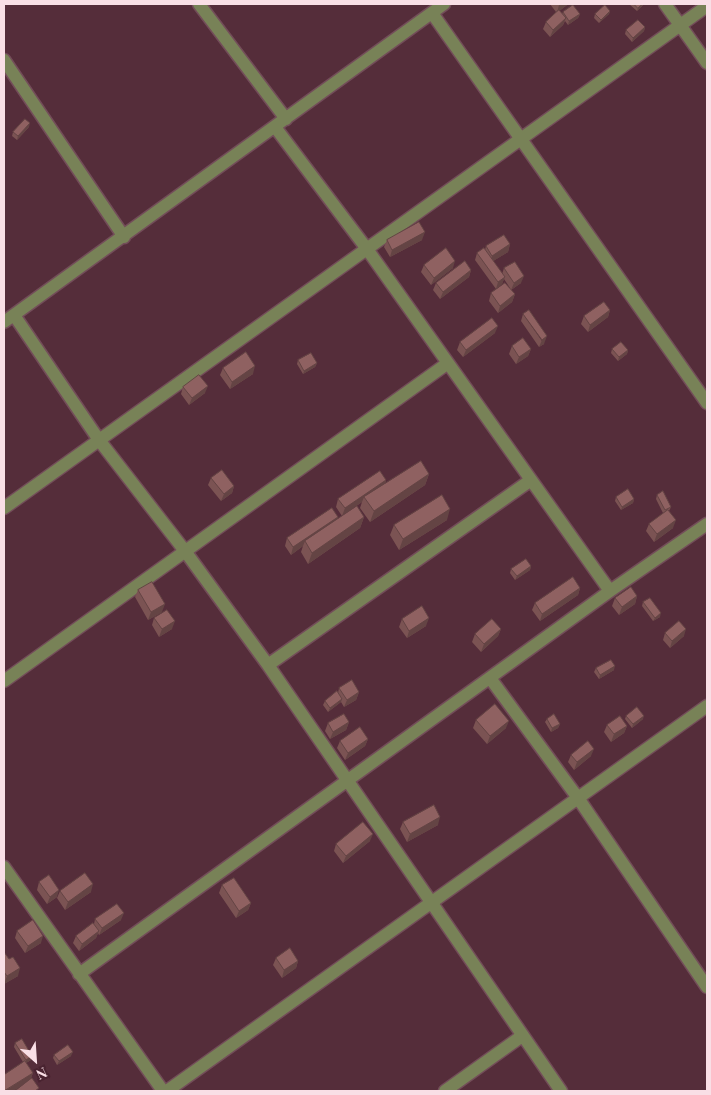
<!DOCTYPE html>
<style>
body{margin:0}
#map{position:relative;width:711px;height:1095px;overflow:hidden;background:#552d3a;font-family:"Playfair Display",serif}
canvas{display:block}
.frame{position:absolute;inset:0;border:5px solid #f9dfe6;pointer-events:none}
.north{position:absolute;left:10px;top:1035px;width:50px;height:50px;-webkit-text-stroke:4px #492330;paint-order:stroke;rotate:154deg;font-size:14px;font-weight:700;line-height:20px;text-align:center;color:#f9dfe6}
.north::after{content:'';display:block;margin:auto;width:18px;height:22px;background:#f9dfe6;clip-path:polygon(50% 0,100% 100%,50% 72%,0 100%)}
</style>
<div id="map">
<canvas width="711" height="1095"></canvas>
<div class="frame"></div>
<div class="north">N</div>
</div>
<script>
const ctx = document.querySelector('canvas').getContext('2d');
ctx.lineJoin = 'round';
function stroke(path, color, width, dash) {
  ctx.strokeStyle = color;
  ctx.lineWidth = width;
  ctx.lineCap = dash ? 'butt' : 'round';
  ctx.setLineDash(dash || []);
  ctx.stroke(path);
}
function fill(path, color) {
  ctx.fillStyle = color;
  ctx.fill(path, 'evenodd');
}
const minor = new Path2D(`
 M199,4L286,119
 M665,4L707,63
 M432,13L707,403
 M4,60L124,237
 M275,127L367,249L610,591
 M14,315L99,440L185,551L268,665L561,1091
 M4,322L444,4
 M4,508L707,6
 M268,665L531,480
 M490,678L578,798L707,987
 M4,681L448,363
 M4,867L163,1091
 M79,974L610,591L707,524
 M167,1091L707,706
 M445,1091L522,1036`);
const wall = new Path2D(`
 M550,4H567V5L559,11L562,14L563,12L580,14L578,18L568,25L565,21L563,25L550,37L543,29L546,22L556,12Z
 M629,4H644L637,11Z
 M610,11L609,14L599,23L594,18L595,14Z
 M645,27L644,31L632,42L625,34L626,30Z
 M29,127L17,140L12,136L13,132Z
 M387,240H422L390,257L384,247Z
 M510,244L508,252L493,261L502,274L504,268L521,283L511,290L515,294L512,302L498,313L489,301L491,293L510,288L504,279L502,284L496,289L475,260L477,253L485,250L486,246Z
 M424,265L453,268L431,285L421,272Z
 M471,270L469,277L440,299L433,290L436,283Z
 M610,310L608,317L588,332L581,324L584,316Z
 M523,314L544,344L539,347L521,321Z
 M495,333L463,357L457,350L460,342Z
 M512,346L531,349L528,356L516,364L509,354Z
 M612,349L628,350L627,354L618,361L611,353Z
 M298,360L317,363L315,367L303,374L297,364Z
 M223,368L253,374L230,389L220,375Z
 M183,387L205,393L189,405L181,394Z
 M429,474L425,485L370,522L360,508L362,502L342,516L336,507L338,499L386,480L385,484Z
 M211,478L234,486L232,493L221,501L208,485Z
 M657,495L671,507L669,511L673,528L654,542L646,531L649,524L663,513L656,499Z
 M616,497L634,499L633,503L621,510L615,501Z
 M338,517L337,520L364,517L360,528L308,564L301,552L303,546L291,555L285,546L287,538Z
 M447,520L399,550L390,535L394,525Z
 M531,566L530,570L515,580L510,573L511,569Z
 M580,588L578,595L540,621L532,610L535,603Z
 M138,590L162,612L148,620L135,597Z
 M637,596L635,604L619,615L612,606L615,598Z
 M643,602L660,617L653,621L642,606Z
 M154,618L172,629L159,637L152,625Z
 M402,619L426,626L407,638L399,627Z
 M501,629L498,636L481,652L472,642L475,634Z
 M665,633L684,636L670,648L663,640Z
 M596,668L614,670L599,679L594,672Z
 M339,688L359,692L356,700L344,707L341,702L328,712L323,705L325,701L338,693Z
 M626,716L643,719L632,728L625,719Z
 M547,719L560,724L558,728L551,732L545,722Z
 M476,720L506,728L487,744L473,728Z
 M349,722L346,730L330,739L325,731L328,723Z
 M607,725L627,726L624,733L611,742L604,732Z
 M368,739L365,746L345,760L337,748L340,741Z
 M571,755L591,756L574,770L568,762Z
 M403,822L438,825L407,842L400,829Z
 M370,841L343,863L334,851L336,844Z
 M39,882L57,897L47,904L37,890Z
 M222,885L251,903L248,910L236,918L219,893Z
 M60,891L91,892L65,910L57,898Z
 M95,919L121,920L99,935L98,933L96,938L79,951L73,943L76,936L94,924Z
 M17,931L41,943L25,953L15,938Z
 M4,952L18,976L4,984Z
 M276,958L298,961L296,968L282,978L273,965Z
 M15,1043L31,1060L26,1063L33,1073L30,1080L13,1091H4L23,1062L14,1047Z
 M54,1055L71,1056L57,1065L53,1058Z`);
const shadedWall = new Path2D(`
 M562,4H567V5L557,13L559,5Z
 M642,4H644L637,11L638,8Z
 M610,11L609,14L599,23L601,20Z
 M580,14L578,18L568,25L569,21Z
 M566,18L563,25L550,37L553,30Z
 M645,27L644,31L632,42L633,38Z
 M30,123L29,127L17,140L18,136Z
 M425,232L422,240L390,257L392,250Z
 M510,244L508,252L490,263L492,256Z
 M455,261L453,268L431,285L434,278Z
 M471,270L469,277L440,299L443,292Z
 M524,276L521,283L511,290L514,283Z
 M505,277L502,284L496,289L498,282Z
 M515,294L512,302L498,313L500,306Z
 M610,310L608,317L588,332L590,325Z
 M498,326L495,333L463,357L466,350Z
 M547,336L544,344L539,347L542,340Z
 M531,349L528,356L516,364L519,357Z
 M628,350L627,354L618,361L619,357Z
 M317,363L315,367L303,374L304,371Z
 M255,366L253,374L230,389L232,382Z
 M208,386L205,393L189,405L192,398Z
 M429,474L425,485L370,522L374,511Z
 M386,480L384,487L364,497L362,502L342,516L345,508Z
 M234,486L232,493L221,501L224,494Z
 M634,499L633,503L621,510L622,507Z
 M450,509L447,520L399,550L403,539Z
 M338,517L335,524L305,541L303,546L291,555L293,547Z
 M364,517L360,528L308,564L312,553Z
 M676,520L673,528L654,542L657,534Z
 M531,566L530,570L515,580L517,576Z
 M580,588L578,595L540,621L542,614Z
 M637,596L635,604L619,615L622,607Z
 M165,604L162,612L148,620L151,612Z
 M661,613L660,617L653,621L655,618Z
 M429,618L426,626L407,638L409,631Z
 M175,621L172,629L159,637L162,629Z
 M501,629L498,636L481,652L484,644Z
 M686,629L684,636L670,648L672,641Z
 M615,666L614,670L599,679L600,675Z
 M359,692L356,700L344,707L347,700Z
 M342,699L341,702L328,712L330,708Z
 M644,716L643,719L632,728L633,724Z
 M509,721L506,728L487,744L490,736Z
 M349,722L346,730L330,739L333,732Z
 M560,724L558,728L551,732L552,728Z
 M627,726L624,733L611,742L614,734Z
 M368,739L365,746L345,760L348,753Z
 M594,749L591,756L574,770L577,762Z
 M440,817L438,825L407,842L410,834Z
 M373,834L370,841L343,863L346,856Z
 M93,884L91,892L65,910L68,902Z
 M59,890L57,897L47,904L50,897Z
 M251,903L248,910L236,918L239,911Z
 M124,913L121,920L99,935L102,928Z
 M99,931L96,938L79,951L82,944Z
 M43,936L41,943L25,953L28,946Z
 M298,961L296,968L282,978L284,970Z
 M20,968L18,976L4,984L7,976Z
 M73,1052L71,1056L57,1065L59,1061Z
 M32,1056L31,1060L24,1064L26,1060Z
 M33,1073L30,1080L13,1091H5Z`);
const building = new Path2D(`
 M634,4H642L638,8Z
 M573,5L580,14L569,21L563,12Z
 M605,5L610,11L601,20L595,14Z
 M559,10L566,18L553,30L546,22Z
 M638,20L645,27L633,38L626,30Z
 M25,119L30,123L18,136L13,132Z
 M419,222L425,232L392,250L387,240Z
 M504,235L510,244L492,256L486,246Z
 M446,248L455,261L434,278L424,265Z
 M484,248L505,277L498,282L477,253Z
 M465,261L471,270L443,292L436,283Z
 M515,262L524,276L514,283L504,268Z
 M505,283L515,294L500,306L491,293Z
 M604,302L610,310L590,325L584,316Z
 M529,310L547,336L542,340L523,314Z
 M492,318L498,326L466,350L460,342Z
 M523,338L531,349L519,357L512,346Z
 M621,342L628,350L619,357L612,349Z
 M246,352L255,366L232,382L223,368Z
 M311,353L317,363L304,371L298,360Z
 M199,375L208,386L192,398L183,387Z
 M421,461L429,474L374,511L364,497Z
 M222,470L234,486L224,494L211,478Z
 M380,471L386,480L345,508L338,499Z
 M628,489L634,499L622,507L616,497Z
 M663,491L671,507L665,510L657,495Z
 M442,495L450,509L403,539L394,525Z
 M357,506L364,517L312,553L305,541Z
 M332,508L338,517L293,547L287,538Z
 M668,510L676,520L657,534L649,524Z
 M526,559L531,566L517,576L511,569Z
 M573,577L580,588L542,614L535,603Z
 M152,582L165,604L151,612L138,590Z
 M631,587L637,596L622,607L615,598Z
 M650,598L661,613L655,618L643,602Z
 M422,606L429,618L409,631L402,619Z
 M167,610L175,621L162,629L154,618Z
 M492,619L501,629L484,644L475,634Z
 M679,621L686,629L672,641L665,633Z
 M611,660L615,666L600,675L596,668Z
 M352,680L359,692L347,700L339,688Z
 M337,691L342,699L330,708L325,701Z
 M495,704L509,721L490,736L476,720Z
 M637,707L644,716L633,724L626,716Z
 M344,714L349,722L333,732L328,723Z
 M554,714L560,724L552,728L547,719Z
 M620,716L627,726L614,734L607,725Z
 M360,727L368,739L348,753L340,741Z
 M588,741L594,749L577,762L571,755Z
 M434,805L440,817L410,834L403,822Z
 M363,822L373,834L346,856L336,844Z
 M85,873L93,884L68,902L60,891Z
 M49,875L59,890L50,897L39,882Z
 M234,878L251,903L239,911L222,885Z
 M117,904L124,913L102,928L95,919Z
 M33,920L43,936L28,946L17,931Z
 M93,923L99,931L82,944L76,936Z
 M290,948L298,961L284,970L276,958Z
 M4,952L9,959L13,957L20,968L7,976L4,972Z
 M22,1039L32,1056L26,1060L15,1043Z
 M68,1045L73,1052L59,1061L54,1055Z
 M25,1061L33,1073L4,1091V1075Z
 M32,1078L39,1088L35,1091H15Z`);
stroke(minor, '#734d59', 15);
stroke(minor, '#788257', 12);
fill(wall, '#7b5353');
fill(shadedWall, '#644444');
fill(building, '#8f6161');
stroke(building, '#644444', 1);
</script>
